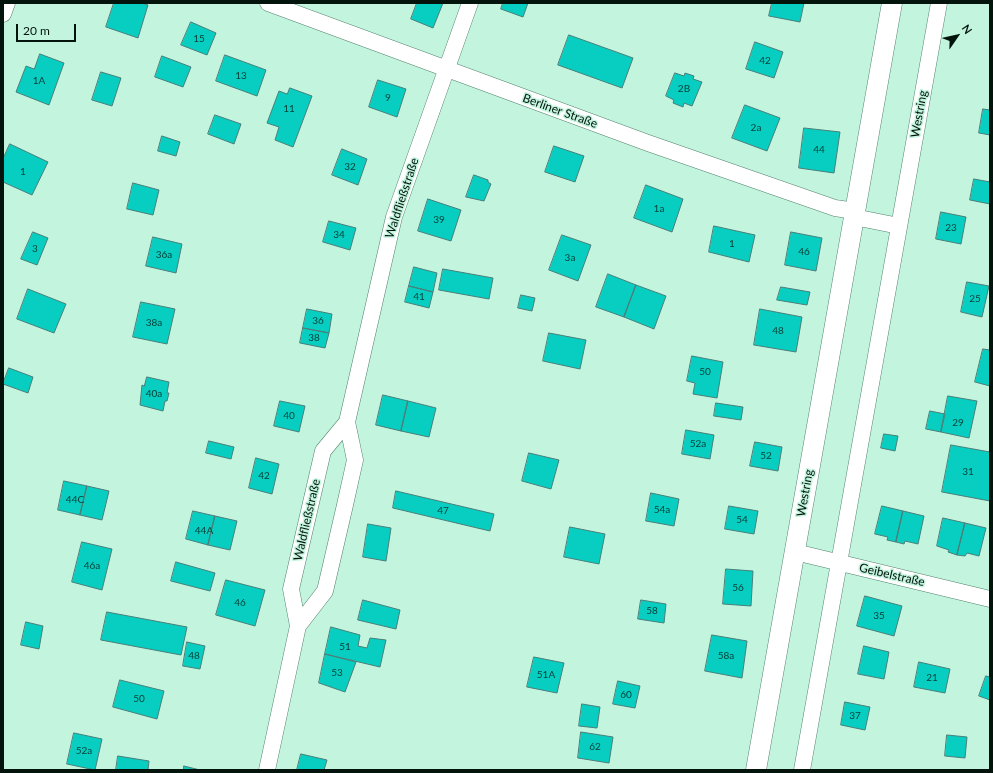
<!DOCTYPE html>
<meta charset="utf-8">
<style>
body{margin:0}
#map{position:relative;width:993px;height:773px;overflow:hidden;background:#c2f4de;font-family:Lato,sans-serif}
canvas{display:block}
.frame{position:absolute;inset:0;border:4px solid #03140d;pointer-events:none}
.north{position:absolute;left:937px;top:16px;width:40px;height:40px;-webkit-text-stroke:3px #c2f4de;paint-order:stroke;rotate:56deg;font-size:11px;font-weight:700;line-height:16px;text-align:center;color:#03140d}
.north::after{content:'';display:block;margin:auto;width:14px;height:18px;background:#03140d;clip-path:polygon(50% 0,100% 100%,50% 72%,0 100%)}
.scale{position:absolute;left:16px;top:24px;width:60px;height:18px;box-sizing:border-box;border:2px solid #03140d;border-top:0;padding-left:5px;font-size:12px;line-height:14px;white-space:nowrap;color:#03140d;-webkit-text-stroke:3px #c2f4de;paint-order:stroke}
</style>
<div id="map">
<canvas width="993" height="773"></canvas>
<div class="frame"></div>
<div class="north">N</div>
<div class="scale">20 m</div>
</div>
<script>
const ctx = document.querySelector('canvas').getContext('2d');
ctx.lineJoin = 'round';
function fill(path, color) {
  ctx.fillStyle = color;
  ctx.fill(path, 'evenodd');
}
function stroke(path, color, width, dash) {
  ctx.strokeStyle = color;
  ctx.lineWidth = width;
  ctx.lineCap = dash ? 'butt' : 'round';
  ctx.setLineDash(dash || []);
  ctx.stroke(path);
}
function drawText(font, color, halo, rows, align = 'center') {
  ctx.font = font + ' Lato,sans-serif';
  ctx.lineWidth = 3;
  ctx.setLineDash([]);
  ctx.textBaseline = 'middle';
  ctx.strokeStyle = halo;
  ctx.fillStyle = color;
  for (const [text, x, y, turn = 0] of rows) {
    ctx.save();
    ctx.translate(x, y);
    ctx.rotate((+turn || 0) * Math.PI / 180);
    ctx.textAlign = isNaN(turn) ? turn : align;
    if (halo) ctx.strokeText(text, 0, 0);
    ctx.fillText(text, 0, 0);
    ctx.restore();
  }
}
const building = new Path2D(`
 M114,3H141L148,5L138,38L106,27Z
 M417,3H443L433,28L411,19Z
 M503,3H528L523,17L501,9Z
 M772,3H804L800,22L769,16Z
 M191,22L216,33L207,55L181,45Z
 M569,35L633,58L622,88L558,65Z
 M755,42L783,52L774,78L746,69Z
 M40,54L64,63L49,105L16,92L26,66L34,69Z
 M225,55L266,70L257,96L216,81Z
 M162,56L191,67L183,87L155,77Z
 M101,72L121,78L112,106L92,100Z
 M675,73L684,76L685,73L694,76L693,79L702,82L692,106L684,103L683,107L673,103L674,100L666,96Z
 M378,80L406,89L397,117L369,107Z
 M290,88L312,96L293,147L275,140L279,127L267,123L279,91L287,94Z
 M745,105L780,118L767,151L732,138Z
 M983,109L990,110V135L979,133Z
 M215,115L241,124L234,144L208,134Z
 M804,128L840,132L834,173L799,168Z
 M162,136L180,142L176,156L158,151Z
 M10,144L48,162L32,195L3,182V159Z
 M554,146L584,156L575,182L545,172Z
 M342,149L367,159L358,185L332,175Z
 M474,175L488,180V182L491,184L484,201L466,197Z
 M974,179L990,182V204L970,200Z
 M133,183L159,190L153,215L127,209Z
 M646,185L683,199L672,232L634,218Z
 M428,199L461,210L451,241L418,231Z
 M941,212L966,217L961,244L936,239Z
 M329,221L356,228L350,250L323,242Z
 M714,226L755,235L749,262L709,252Z
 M33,232L48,238L37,265L21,259Z
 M791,232L822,238L816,271L785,265Z
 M562,235L591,245L578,281L549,270Z
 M153,237L182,244L176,273L146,266Z
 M414,267L437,273L433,292L409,286Z
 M443,269L493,278L489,299L439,290Z
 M608,274L636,285L624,317L596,307Z
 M967,282L989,286L982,317L961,312Z
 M636,285L666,296L654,329L624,317Z
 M409,286L433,292L429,308L405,302Z
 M781,287L810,292L807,305L777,300Z
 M28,289L66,304L54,333L17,319Z
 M521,295L535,298L532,311L518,308Z
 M141,302L175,309L167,344L133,337Z
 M307,309L332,314L329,333L303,328Z
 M760,309L802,317L796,352L754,345Z
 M303,328L329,333L325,348L300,343Z
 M549,333L586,340L580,369L543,361Z
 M983,349L990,350V386L975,382Z
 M692,356L723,362L717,398L693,394L695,383L687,381Z
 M9,368L33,377L28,393L3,384Z
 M147,377L169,382L167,393H169L167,401H165L163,411L140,405L142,385L144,386Z
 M383,395L408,401L401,431L376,425Z
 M948,396L977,401L969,438L941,432Z
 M280,401L305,406L299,432L274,426Z
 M408,401L436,408L429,437L401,431Z
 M716,403L743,407L741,420L714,416Z
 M930,411L945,414L941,432L926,429Z
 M686,430L714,435L710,459L682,454Z
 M884,434L898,436L895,451L881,448Z
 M209,441L234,447L231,459L206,453Z
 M755,442L782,447L778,471L750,466Z
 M951,445L990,452V501L942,492Z
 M529,453L559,460L551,489L522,481Z
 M256,458L279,464L272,494L249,488Z
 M64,481L87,486L80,515L58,510Z
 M87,486L109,491L102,520L80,515Z
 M396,491L494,514L490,531L393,508Z
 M651,493L679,499L674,526L646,521Z
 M729,506L758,511L754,534L725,529Z
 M882,506L903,511L896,542L887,540L888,537L875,534Z
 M193,511L215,516L208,545L186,539Z
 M903,511L924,516L918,544L905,541L904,544L896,542Z
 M215,516L237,521L230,550L208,545Z
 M943,518L965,523L957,555L948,552L949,550L937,546Z
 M965,523L986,528L979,556L967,553L965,556L957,555Z
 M368,524L391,528L386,561L363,557Z
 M570,527L605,534L599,564L564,557Z
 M82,542L112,549L102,590L72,582Z
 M176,562L215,573L210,591L171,581Z
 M726,569L753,571L751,606L723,604Z
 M226,580L265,590L255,626L216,615Z
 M865,596L902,606L894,636L857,626Z
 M363,600L400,610L396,629L358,620Z
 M641,600L666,604L664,623L638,619Z
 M107,612L187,627L181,655L101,640Z
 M26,622L43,626L39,649L21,645Z
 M331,627L360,635L358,646L367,648L370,638L386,640L380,667L325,654Z
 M712,635L747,641L742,678L705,671Z
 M187,642L205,646L200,669L183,666Z
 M864,646L889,652L884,679L858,674Z
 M325,654L356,662L345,692L319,683Z
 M534,657L564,663L557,693L527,687Z
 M919,662L950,669L945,693L914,687Z
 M986,676L990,677V700L979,696Z
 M120,680L164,691L157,719L113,707Z
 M618,681L640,686L635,708L613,704Z
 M845,702L870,707L865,730L841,725Z
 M582,704L600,707L597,728L579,726Z
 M581,732L613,737L609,763L578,758Z
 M74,733L102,739L95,770L67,764Z
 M947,735L967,737L965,758L945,756Z
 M301,754L327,760L324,770H297Z
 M118,756L149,761L148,770H116Z
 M184,766L200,770H184Z`);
const minor = new Path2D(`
 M268,3L648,143L835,208L855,211
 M3,14L7,3
 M854,217L899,226
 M795,552L990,599
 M298,626L325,591L345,505L355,460L347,422L394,217L470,3
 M267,770L298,626L291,589L323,451L347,422
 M802,770L939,3`);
const tertiary = new Path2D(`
 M756,770L892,3`);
const numberNames = [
 ["15",199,39],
 ["42",765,61],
 ["13",241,76],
 ["1A",39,81],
 ["2B",684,89],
 ["9",388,98],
 ["11",289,109],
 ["2a",756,128],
 ["44",819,150],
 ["32",350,167],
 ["1",23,172],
 ["1a",659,209],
 ["39",439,220],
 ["23",951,228],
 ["34",339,235],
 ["1",732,244],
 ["3",35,249],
 ["46",804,252],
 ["36a",164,255],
 ["3a",570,258],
 ["41",419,297],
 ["25",975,299],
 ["36",318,321],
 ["38a",154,323],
 ["48",778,331],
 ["38",314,338],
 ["50",705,372],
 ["40a",154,394],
 ["40",289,416],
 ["29",958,423],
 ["52a",698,444],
 ["52",766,456],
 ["31",968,472],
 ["42",264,476],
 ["44C",75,500],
 ["54a",662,510],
 ["47",443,511],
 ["54",742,520],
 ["44A",204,531],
 ["46a",92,566],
 ["56",738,588],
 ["46",240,603],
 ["58",652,611],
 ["35",879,616],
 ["51",345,647],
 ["48",194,656],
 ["58a",726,656],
 ["53",337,673],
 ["51A",546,675],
 ["21",932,678],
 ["60",626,695],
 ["50",139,699],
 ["37",855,716],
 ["62",595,747],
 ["52a",84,751]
];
const streetNames = [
 ["Berliner Straße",560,111,20],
 ["Westring",919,114,-80],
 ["Waldfließstraße",402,198,-72],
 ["Westring",805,493,-80],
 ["Waldfließstraße",307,520,-77],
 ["Geibelstraße",892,575,13]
];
fill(building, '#07cec0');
stroke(building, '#497f79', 1);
stroke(minor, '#54826f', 17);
stroke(tertiary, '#54826f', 21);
stroke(minor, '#fff', 16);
stroke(tertiary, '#fff', 20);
drawText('10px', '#04423a', null, numberNames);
drawText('12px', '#03140d', '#c2f4de', streetNames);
</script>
